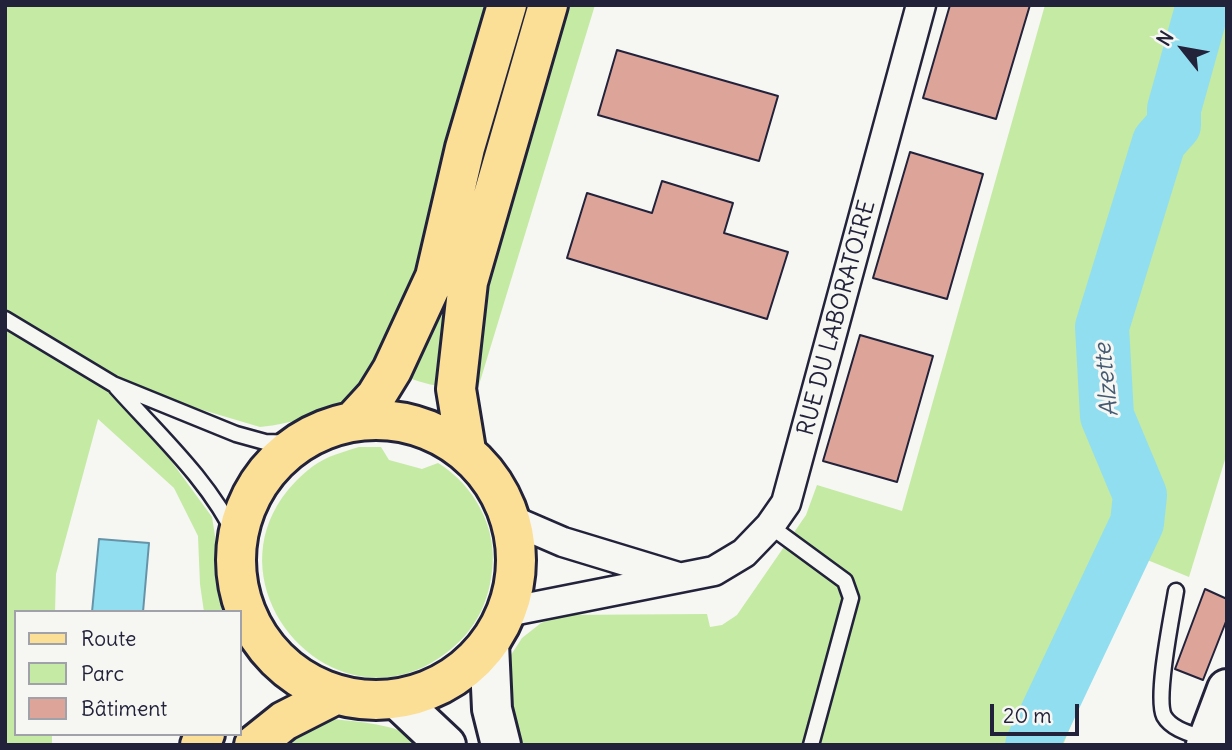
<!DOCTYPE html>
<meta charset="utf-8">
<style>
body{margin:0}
#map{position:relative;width:1232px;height:750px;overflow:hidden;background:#f6f6f2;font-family:Delius,sans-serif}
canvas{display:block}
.frame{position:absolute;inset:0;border:7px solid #22223b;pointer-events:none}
.legend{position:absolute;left:14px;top:610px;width:228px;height:126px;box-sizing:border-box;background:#f6f6f2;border:2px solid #a1a1a9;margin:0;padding:9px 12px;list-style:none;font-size:21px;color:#22223b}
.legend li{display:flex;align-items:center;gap:14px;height:35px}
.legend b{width:35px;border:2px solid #a1a1a9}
.north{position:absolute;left:1148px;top:14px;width:70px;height:70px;-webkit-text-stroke:5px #f6f6f2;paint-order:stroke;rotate:301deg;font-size:19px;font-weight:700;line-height:28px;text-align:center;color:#22223b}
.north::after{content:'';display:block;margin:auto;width:24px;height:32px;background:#22223b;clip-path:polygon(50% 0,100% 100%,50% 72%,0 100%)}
.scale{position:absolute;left:990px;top:704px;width:89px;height:32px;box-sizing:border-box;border:4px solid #22223b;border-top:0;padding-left:9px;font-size:21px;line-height:24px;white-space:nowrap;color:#22223b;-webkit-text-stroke:5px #f6f6f2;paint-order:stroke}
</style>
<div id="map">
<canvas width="1232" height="750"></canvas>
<div class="frame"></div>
<ul class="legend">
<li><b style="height:9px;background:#fbdf96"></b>Route</li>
<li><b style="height:19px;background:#c4eaa4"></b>Parc</li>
<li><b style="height:19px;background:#dda499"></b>Bâtiment</li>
</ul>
<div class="north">N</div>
<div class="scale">20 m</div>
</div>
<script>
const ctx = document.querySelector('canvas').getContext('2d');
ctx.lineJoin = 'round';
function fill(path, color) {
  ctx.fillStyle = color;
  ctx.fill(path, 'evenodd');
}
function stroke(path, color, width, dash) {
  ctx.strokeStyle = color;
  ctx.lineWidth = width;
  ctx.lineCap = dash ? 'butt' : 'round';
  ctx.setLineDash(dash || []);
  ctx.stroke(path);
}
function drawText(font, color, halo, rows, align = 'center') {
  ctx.font = font + ' Delius,sans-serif';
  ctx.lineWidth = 6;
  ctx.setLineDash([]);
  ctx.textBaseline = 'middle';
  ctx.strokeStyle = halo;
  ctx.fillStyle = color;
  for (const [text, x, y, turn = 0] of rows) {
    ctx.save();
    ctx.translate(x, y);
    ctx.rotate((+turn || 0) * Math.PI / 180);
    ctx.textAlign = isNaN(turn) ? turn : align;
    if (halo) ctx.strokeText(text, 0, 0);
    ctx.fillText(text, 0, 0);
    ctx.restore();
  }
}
const green = new Path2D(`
 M5,5H595L478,388C435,390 411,381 374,361C370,368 366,378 361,385C341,411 291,424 260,427L115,384L212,517L215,536L216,579L222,612H204L200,584L198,536L174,488L98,419L56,574L55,612H16V734H52V745H5Z
 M1045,5H1227V453L1189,577L1140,557L1063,745H511L509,658L522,638L541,623L563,615L707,614L710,627L722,625L737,615L806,515L817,485L902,511Z
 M359,447H381L389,460L422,469L438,463C474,485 498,528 492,571C488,608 471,637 439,658C333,730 207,589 288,490C299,477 313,464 329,457C339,453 349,450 359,447Z
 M333,719C368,723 398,724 428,745H277L312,723Z`);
const water = new Path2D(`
 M99,539L149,543L143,612H92Z`);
const river = new Path2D(`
 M1032,745L1137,523L1140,495L1107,416L1102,327L1159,142L1174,125V109L1203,5`);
const building = new Path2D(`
 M950,5H1030L996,119L923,98Z
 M617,50L778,96L759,161L598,115Z
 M910,152L983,174L947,299L873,278Z
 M662,181L733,203L724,233L788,252L767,319L567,258L587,193L652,213Z
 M860,335L933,356L897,482L823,461Z
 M1205,589L1227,599V619L1203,680L1175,669Z`);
const service = new Path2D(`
 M5,319L113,384L236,434L265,442L298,443
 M116,387C159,435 209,480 237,539
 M770,526L845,581L851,598L811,745
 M1176,591C1172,616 1155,697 1164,716C1172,730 1192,734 1206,739`);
const minor = new Path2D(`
 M512,520L563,542L678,577
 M507,612L714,571L744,553L770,526L786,503L921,5`);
const secondary = new Path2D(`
 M489,644L492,709L501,745
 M397,699L446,745
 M1206,745L1227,689`);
const primary = new Path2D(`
 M236 560a140 140 0 1 1 280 0a140 140 0 1 1-280 0Z
 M354,420L376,396L392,370L435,277L465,148L507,5
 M466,450L456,389L468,282L548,5
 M200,745L205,734
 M254,745L284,721L335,695`);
const streetNames = [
 ["RUE DU LABORATOIRE",837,318,-75]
];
const waterNames = [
 ["Alzette",1107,380,-96]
];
fill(green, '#c4eaa4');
fill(water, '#91def1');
stroke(water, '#6593a8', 2);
stroke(river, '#91def1', 54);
fill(building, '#dda499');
stroke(building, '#22223b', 2);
stroke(service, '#22223b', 19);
stroke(minor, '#22223b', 33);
stroke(secondary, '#22223b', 44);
stroke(primary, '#22223b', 44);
stroke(service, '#f6f6f2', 14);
stroke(minor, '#f6f6f2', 28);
stroke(secondary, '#f6f6f2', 38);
stroke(primary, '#fbdf96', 38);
drawText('23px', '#22223b', '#f6f6f2', streetNames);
drawText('italic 24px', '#435a72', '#f6f6f2', waterNames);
</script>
